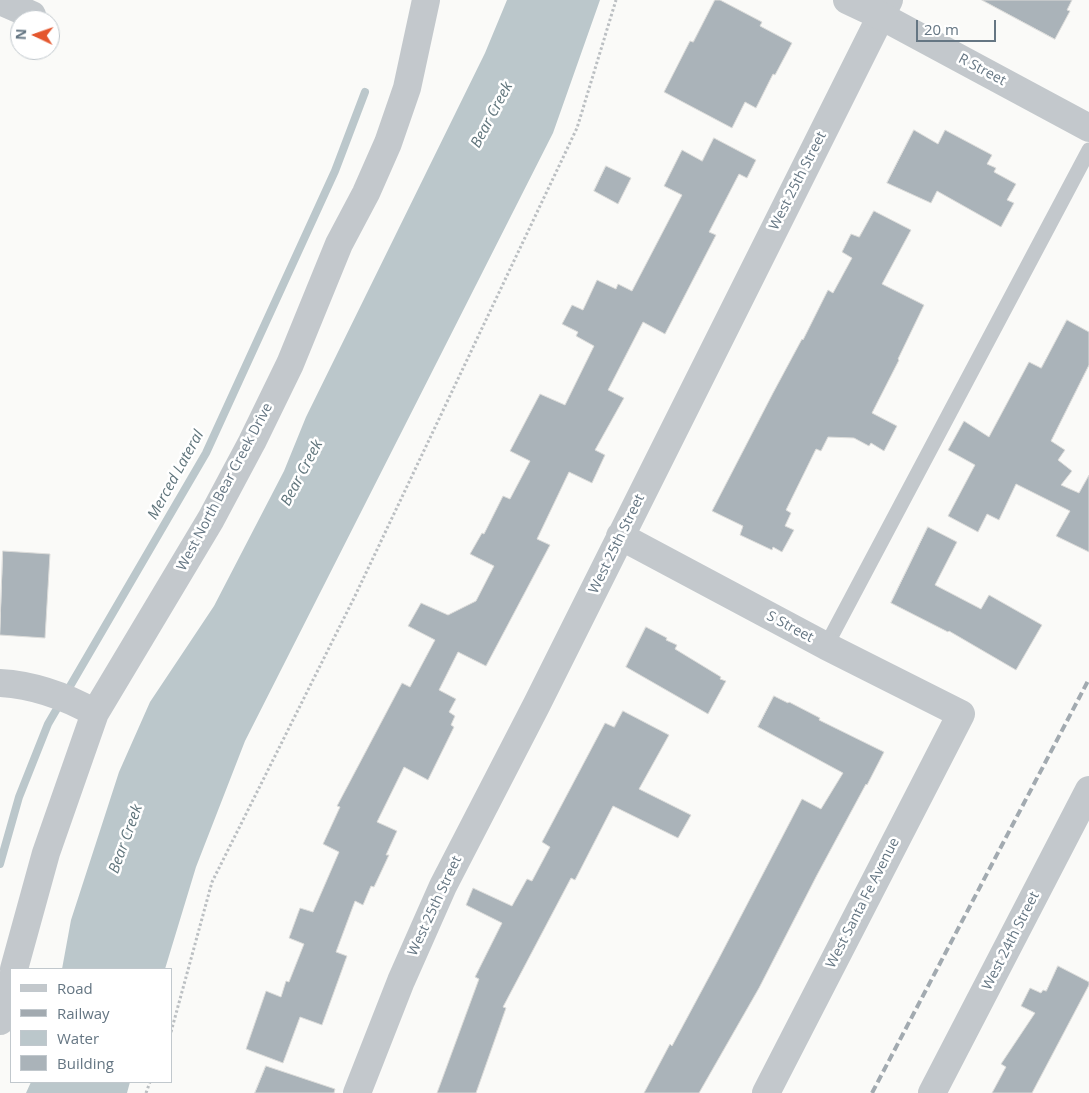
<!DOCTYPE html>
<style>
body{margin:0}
#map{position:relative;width:1089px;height:1093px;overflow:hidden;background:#fafaf8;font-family:"Open Sans",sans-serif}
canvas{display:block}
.legend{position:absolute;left:10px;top:968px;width:162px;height:115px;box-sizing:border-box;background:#fff;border:1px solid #c1c8cd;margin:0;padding:6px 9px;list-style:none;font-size:15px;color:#657683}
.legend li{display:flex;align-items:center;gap:10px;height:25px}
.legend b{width:25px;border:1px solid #c1c8cd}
.north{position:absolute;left:10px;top:10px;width:50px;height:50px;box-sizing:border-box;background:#fff;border:1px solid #c1c8cd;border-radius:50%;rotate:273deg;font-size:14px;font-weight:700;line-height:20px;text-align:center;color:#657683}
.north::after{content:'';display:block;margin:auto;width:18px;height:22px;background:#e4572e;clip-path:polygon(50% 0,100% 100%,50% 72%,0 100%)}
.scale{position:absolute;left:916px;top:20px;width:80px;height:22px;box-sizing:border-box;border:2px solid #657683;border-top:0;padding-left:6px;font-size:15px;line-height:18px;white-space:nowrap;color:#657683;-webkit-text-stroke:4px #fff;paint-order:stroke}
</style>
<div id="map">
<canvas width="1089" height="1093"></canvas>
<ul class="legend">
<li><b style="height:6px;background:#c3c8cc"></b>Road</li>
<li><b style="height:6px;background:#a2aab0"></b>Railway</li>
<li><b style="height:14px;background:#bbc7cb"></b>Water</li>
<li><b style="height:14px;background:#aab3b9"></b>Building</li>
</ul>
<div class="north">N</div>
<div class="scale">20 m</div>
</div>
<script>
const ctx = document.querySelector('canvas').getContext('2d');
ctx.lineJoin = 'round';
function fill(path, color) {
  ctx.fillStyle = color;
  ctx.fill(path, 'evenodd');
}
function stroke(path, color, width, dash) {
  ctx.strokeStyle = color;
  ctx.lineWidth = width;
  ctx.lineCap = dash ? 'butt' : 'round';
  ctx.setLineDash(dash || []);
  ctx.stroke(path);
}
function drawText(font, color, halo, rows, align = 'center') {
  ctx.font = font + ' "Open Sans",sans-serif';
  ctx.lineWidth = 5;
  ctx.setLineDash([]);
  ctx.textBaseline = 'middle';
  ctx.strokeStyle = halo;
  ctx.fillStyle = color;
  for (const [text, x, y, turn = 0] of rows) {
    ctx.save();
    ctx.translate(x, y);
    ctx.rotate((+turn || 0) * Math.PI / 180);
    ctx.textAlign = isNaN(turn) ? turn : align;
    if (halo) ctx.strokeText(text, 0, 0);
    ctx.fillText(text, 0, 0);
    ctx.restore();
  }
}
const water = new Path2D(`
 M507,0H600L553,133L245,741L196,867L165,969H62L71,920L119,772L150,702L214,606L284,471L306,417L485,53Z
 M31,1082H130L127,1093H26Z`);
const stream = new Path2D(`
 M0,864L19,797L48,724L206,453L335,171L365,92`);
const building = new Path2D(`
 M715,0H720L762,22L760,26L792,43L775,75L773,74L756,108L745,102L732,128L664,92L690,41L693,42Z
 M982,0H1072L1067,10L1070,11L1055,39Z
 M914,130L938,144L945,130L992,155L987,164L996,168L994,172L1016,184L1007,200L1014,203L1001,227L937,191L931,203L887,183Z
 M714,138L756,160L747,178L739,174L709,232L716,235L665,334L643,322L608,390L624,398L595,450L605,455L592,483L569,472L537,539L550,545L486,666L458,652L439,690L456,699L449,712L455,716L451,725L454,727L428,780L404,767L377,822L397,831L386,855H389L374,887L371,886L363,905L355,901L336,952L347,956L322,1025L300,1017L283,1063L246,1049L266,991L281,997L286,981L289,982L304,944L289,938L300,908L313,912L339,852L323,844L340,807L337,806L402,683L410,687L435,640L408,626L421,603L448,615L476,601L494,566L470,554L482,533L484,534L503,496L510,499L530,461L510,451L540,394L565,405L594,346L576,336L578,332L562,324L572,305L583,310L597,280L616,289L618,284L632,291L682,195L664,186L682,150L702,161Z
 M606,166L631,178L618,204L594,191Z
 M874,211L911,230L882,284L924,305L898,359L899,360L872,413L897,426L884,451L871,443L869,446L854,438L828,437L821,451L816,449L786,510L791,513L785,526L794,530L782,552L773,547L772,550L740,535L743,526L712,511L773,393L802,339L803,340L828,290L833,293L852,258L842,252L851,234L859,237Z
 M1067,320L1089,332V365L1051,441L1065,450L1058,460L1072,471L1061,485L1079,493L1089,475V552L1056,536L1070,511L1016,484L999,520L987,514L978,532L948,516L975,465L948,450L964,421L989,437L1029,362L1041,368Z
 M928,527L957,542L935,585L981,609L989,595L1042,625L1016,670L949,631L948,632L891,603Z
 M3,551L50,554L45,638L0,635Z
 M646,627L667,638L666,640L677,645L675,649L721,677L720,679L726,681L708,714L626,667Z
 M774,696L788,703L789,702L820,718L819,720L884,752L867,785L866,784L817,875L759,988L699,1093H644L670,1044L672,1046L716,964L802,799L821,809L843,773L758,727Z
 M623,711L669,735L639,789L691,815L678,838L613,806L575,880L571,878L503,1007L506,1008L476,1093H437L479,979L475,977L502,923L466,905L473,888L512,906L527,879L532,881L550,847L542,842L605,723L614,727Z
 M1058,966L1089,982V985L1032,1093H992L1006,1067L1001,1064L1035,1013L1021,1006L1030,988L1041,993L1043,990L1046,991Z
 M266,1066L335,1089L334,1093H255Z`);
const path = new Path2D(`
 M171,1032L212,882L355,596L577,128L616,0
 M146,1093L150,1082`);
const service = new Path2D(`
 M826,646L1089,150`);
const minor = new Path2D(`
 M0,1L32,15
 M620,536L826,646L961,714L766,1093
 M0,683C35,685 65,696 95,713
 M14,969L46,853L95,713L211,519L252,442L290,364L339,244L366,193L388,143L407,88L426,0
 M0,1021L11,980
 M357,1093L401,981L443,886L537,704L889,0
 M932,1093L1089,790`);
const tertiary = new Path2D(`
 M847,0L881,16L1089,128`);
const rail = new Path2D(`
 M872,1093L1089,679`);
const streetNames = [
 ["R Street",982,70,28],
 ["West 25th Street",798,181,-63],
 ["West North Bear Creek Drive",225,487,-62],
 ["West 25th Street",617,544,-64],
 ["S Street",790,627,28],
 ["West Santa Fe Avenue",863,903,-63],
 ["West 25th Street",435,906,-65],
 ["West 24th Street",1011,941,-63]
];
const waterNames = [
 ["Bear Creek",492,115,-62],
 ["Bear Creek",302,473,-62],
 ["Merced Lateral",176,475,-61],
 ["Bear Creek",126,839,-70]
];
fill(water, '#bbc7cb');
stroke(stream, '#bbc7cb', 8);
fill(building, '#aab3b9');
stroke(building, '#dcdcda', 1);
stroke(path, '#bbbfc2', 3, [2.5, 2.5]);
stroke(service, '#c3c8cc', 15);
stroke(minor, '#c3c8cc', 28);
stroke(tertiary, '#c3c8cc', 28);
stroke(rail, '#a2aab0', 4, [8, 4]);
drawText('14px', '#657683', '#fff', streetNames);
drawText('italic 15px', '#60757c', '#fff', waterNames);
</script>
